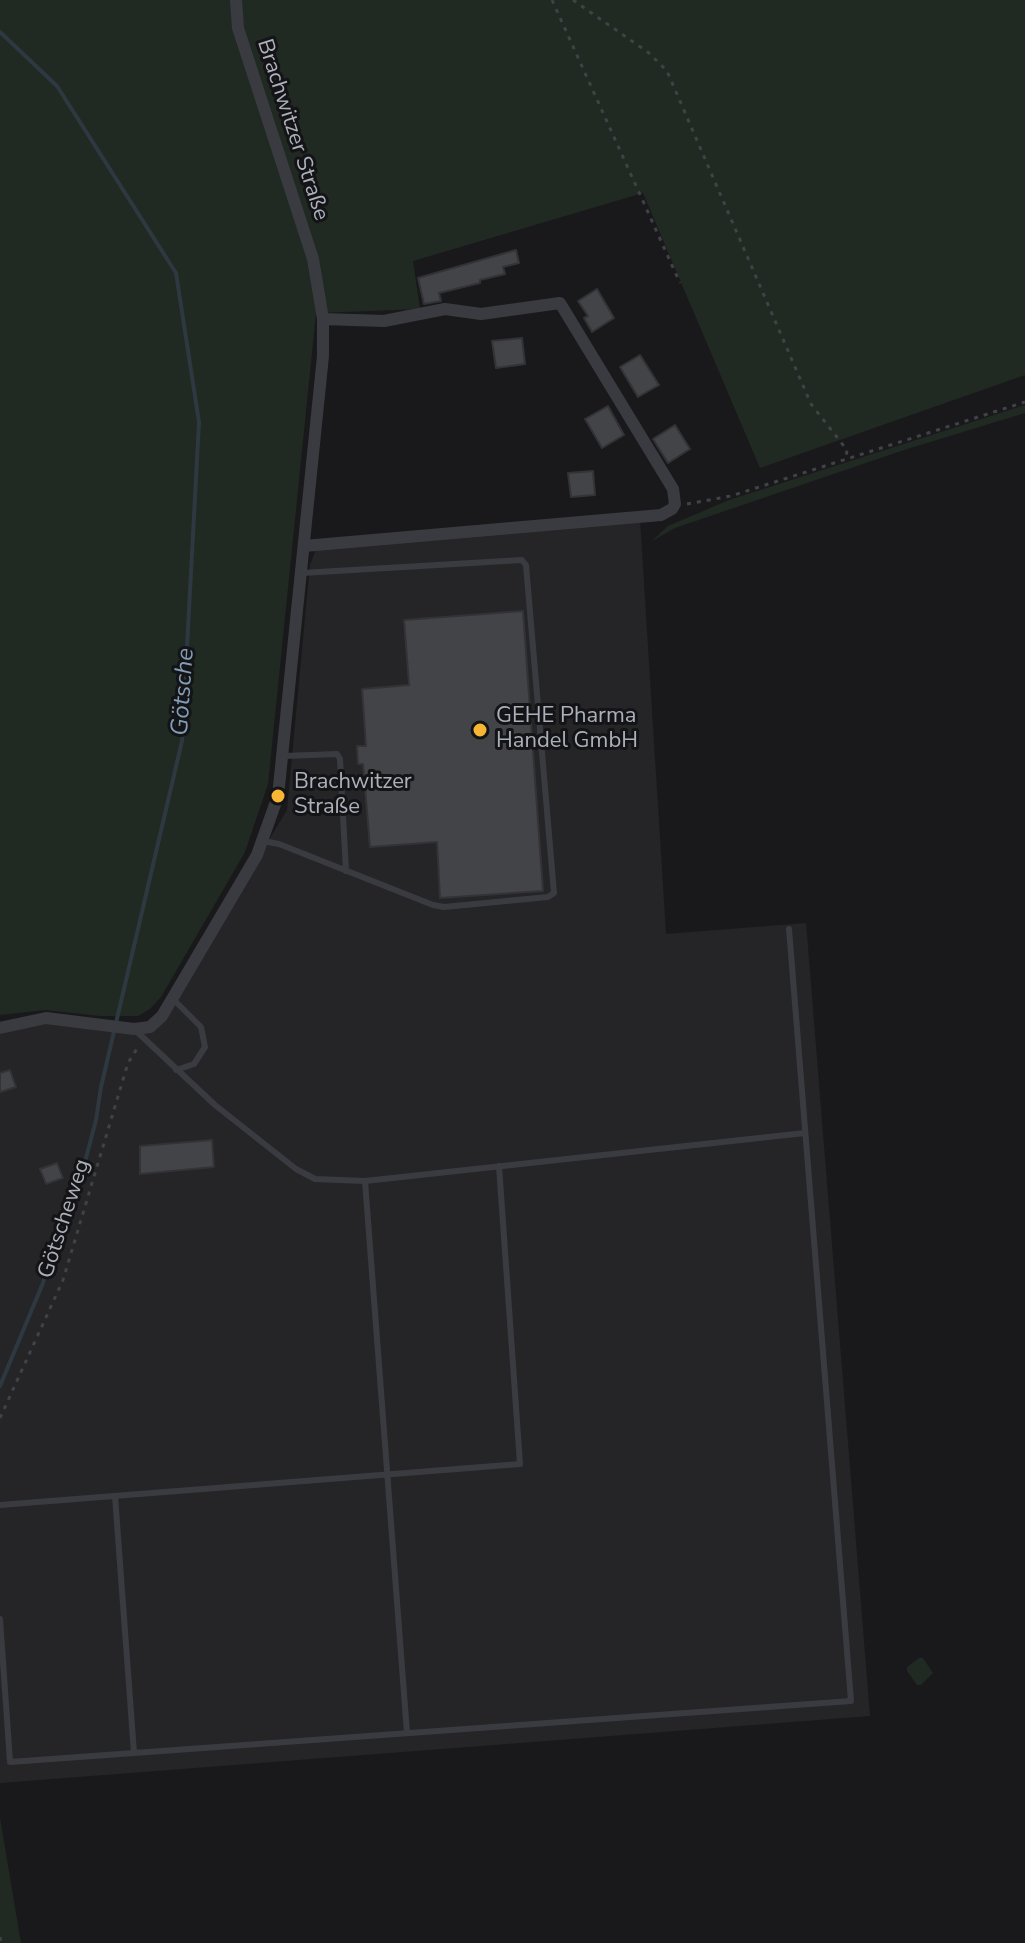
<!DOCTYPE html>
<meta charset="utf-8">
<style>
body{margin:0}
canvas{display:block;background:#19191b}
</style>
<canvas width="1025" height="1943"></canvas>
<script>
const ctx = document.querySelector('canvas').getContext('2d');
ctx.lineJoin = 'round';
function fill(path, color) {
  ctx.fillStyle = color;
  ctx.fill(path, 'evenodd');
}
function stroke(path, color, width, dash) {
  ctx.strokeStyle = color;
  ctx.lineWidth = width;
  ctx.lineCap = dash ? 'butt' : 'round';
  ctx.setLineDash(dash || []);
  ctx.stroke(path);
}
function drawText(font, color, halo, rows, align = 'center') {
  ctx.font = font + ' "Nunito Sans",sans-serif';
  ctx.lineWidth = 6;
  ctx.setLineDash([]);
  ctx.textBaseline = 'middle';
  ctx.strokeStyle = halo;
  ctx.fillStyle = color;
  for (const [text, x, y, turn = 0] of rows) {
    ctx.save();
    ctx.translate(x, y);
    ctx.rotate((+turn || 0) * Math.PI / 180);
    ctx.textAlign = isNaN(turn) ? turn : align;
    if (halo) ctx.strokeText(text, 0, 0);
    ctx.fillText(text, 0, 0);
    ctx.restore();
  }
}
const built = new Path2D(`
 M640,520L666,934L806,923L870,1716L0,1783V1028L46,1018L134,1029L163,1016L287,810L310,565L316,549Z`);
const green = new Path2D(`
 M0,0H1025V375L760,468L643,193L413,261L420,309L316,313L268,784L245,852L161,997L150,1009L138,1016H100L46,1010L0,1015Z
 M1025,405V413L904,450L675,528L652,541L668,526L729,500Z
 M919,1658H923L933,1673L921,1685H917L907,1671V1667Z
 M0,1818L21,1943H0Z`);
const stream = new Path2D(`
 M0,32L57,86L176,273L199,422L182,741L101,1087L96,1120L71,1215L49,1258L43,1283L0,1386`);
const building = new Path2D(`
 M516,250L519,263L503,267L505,274L480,280V283L439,293L441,301L424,304L418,278Z
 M597,289L614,318L592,332L584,318L588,316L578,301Z
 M522,338L525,364L496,368L492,341Z
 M640,355L659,385L638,397L620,367Z
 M608,406L624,435L602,448L585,419Z
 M675,425L690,449L668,463L653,439Z
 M593,471L595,495L571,497L568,473Z
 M523,611L543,891L440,898L437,842L370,847L363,764H358L357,746H366L362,689L409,685L404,620Z
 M10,1070L16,1087L0,1092V1073Z
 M212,1140L214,1167L140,1174V1146Z
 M57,1163L63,1178L46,1184L40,1169Z`);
const path = new Path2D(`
 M552,0L680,283
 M573,0L649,53L667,71L811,404L847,450L846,459
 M687,504L731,496L1025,402
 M0,1418L63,1280L128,1063L138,1047
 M0,1937L1,1943`);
const service = new Path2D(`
 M284,756L337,754L340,759L346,871
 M263,841L279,844L433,905L444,907L548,897L554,893L526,565L522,560L302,573
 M173,999L201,1027L205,1047L194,1064L176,1070
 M134,1029L215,1105L296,1169L315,1179L365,1181L805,1133
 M365,1181L407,1733
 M115,1496L134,1753
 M0,1505L520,1464L499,1166
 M0,1619L10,1762L851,1701L789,929`);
const minor = new Path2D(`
 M304,546L661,515L672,509L675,504L673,489L560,303L481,314L445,309L384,321L323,319
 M0,1028L46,1018L134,1029L150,1027L162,1016L257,855L278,796L323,356V319L313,259L238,28L236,0`);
const markers = [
 [480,730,8,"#f7b735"],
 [278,796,8,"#f7b735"]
];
const streetNames = [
 ["Brachwitzer Straße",292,130,72],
 ["Götscheweg",65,1219,-72]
];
const poiNames = [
 ["GEHE Pharma",496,717],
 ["Handel GmbH",496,742],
 ["Brachwitzer",294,783],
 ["Straße",294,808]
];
const waterNames = [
 ["Götsche",184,692,-86]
];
fill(built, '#252528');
fill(green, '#202922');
stroke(stream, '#2e3840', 4);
fill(building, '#434448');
stroke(building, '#333337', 2);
stroke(path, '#404247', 3, [4, 6]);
stroke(service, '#3a3b40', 6);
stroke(minor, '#3a3b40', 12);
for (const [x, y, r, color] of markers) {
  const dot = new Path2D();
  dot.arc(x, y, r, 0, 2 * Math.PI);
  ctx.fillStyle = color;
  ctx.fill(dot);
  stroke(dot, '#141416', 3);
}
drawText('22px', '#abb0bb', '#141416', streetNames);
drawText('22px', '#abb0bb', '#141416', poiNames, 'left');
drawText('italic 24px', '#819db6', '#141416', waterNames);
</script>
